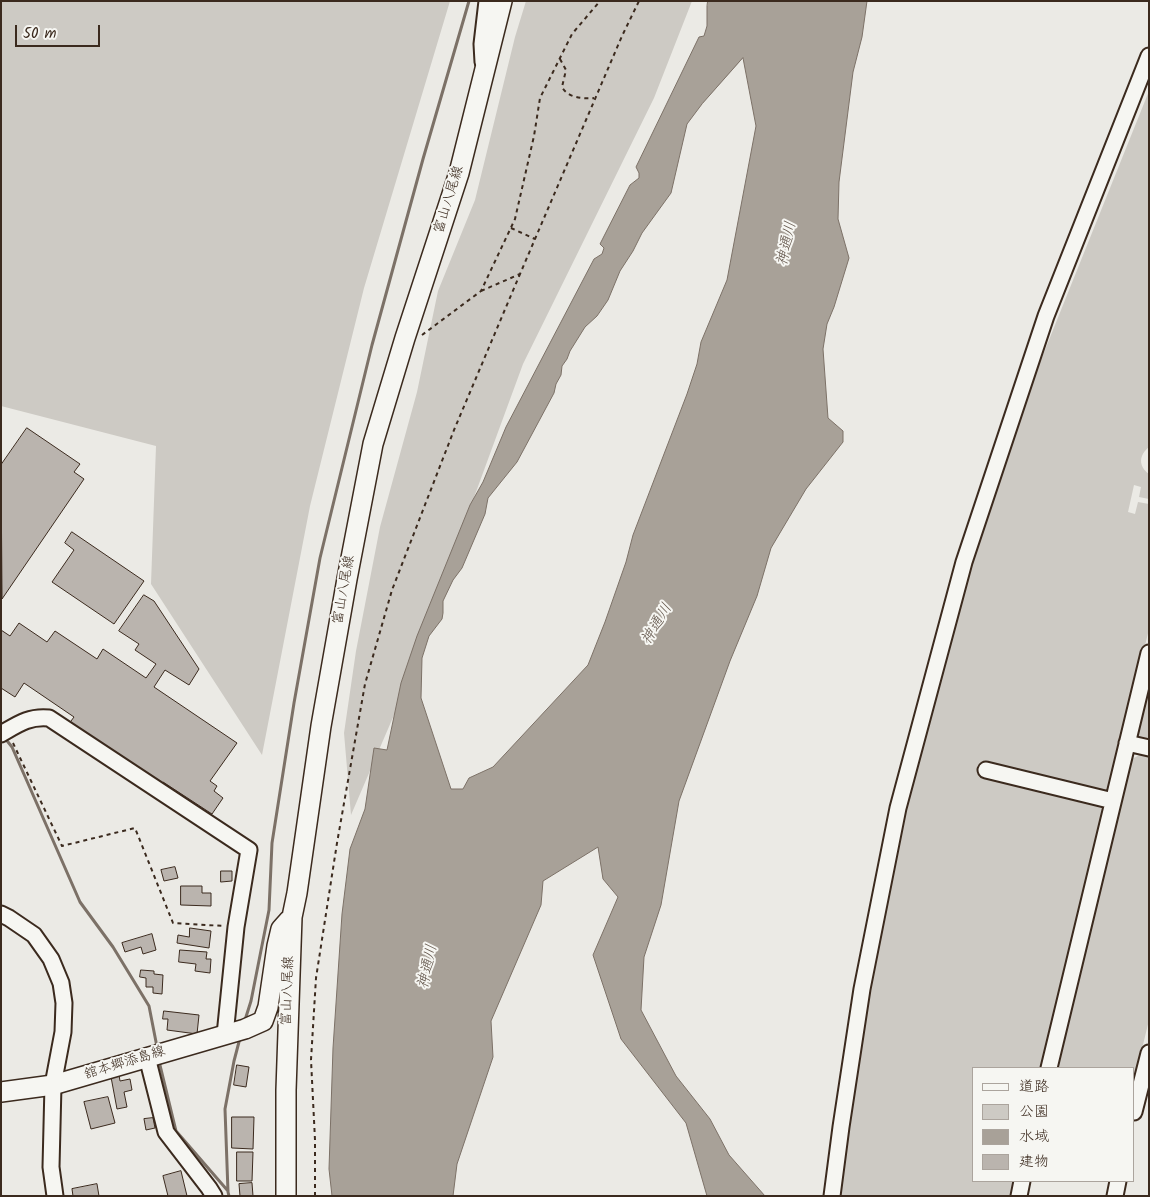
<!DOCTYPE html>
<meta charset="utf-8">
<style>
body{margin:0}
#map{position:relative;width:1150px;height:1197px;overflow:hidden;background:#ebeae5;font-family:Kalam,"Klee One",sans-serif}
canvas{display:block}
.frame{position:absolute;inset:0;border:2px solid #3b2a1e;pointer-events:none}
.legend{position:absolute;left:972px;top:1067px;width:162px;height:115px;box-sizing:border-box;background:#f6f6f2;border:1px solid #aba49d;margin:0;padding:6px 9px;list-style:none;font-size:15px;color:#3b2a1e}
.legend li{display:flex;align-items:center;gap:10px;height:25px}
.legend b{width:25px;border:1px solid #aba49d}
.scale{position:absolute;left:15px;top:25px;width:85px;height:22px;box-sizing:border-box;border:2px solid #3b2a1e;border-top:0;padding-left:6px;font-size:15px;line-height:18px;white-space:nowrap;color:#3b2a1e;-webkit-text-stroke:4px #f6f6f2;paint-order:stroke}
</style>
<div id="map">
<canvas width="1150" height="1197"></canvas>
<div class="frame"></div>
<ul class="legend">
<li><b style="height:6px;background:#f6f6f2"></b>道路</li>
<li><b style="height:14px;background:#cdcac4"></b>公園</li>
<li><b style="height:14px;background:#a8a198"></b>水域</li>
<li><b style="height:14px;background:#bab4ae"></b>建物</li>
</ul>
<div class="scale">50 m</div>
</div>
<script>
const ctx = document.querySelector('canvas').getContext('2d');
ctx.lineJoin = 'round';
function fill(path, color) {
  ctx.fillStyle = color;
  ctx.fill(path, 'evenodd');
}
function stroke(path, color, width, dash) {
  ctx.strokeStyle = color;
  ctx.lineWidth = width;
  ctx.lineCap = dash ? 'butt' : 'round';
  ctx.setLineDash(dash || []);
  ctx.stroke(path);
}
function drawText(font, color, halo, rows, align = 'center') {
  ctx.font = font + ' Kalam,"Klee One",sans-serif';
  ctx.lineWidth = 4;
  ctx.setLineDash([]);
  ctx.textBaseline = 'middle';
  ctx.strokeStyle = halo;
  ctx.fillStyle = color;
  for (const [text, x, y, turn = 0] of rows) {
    ctx.save();
    ctx.translate(x, y);
    ctx.rotate((+turn || 0) * Math.PI / 180);
    ctx.textAlign = isNaN(turn) ? turn : align;
    if (halo) ctx.strokeText(text, 0, 0);
    ctx.fillText(text, 0, 0);
    ctx.restore();
  }
}
const green = new Path2D(`
 M1,1H450L364,288L310,506L262,755L151,584L156,446L1,406Z
 M526,1H692L654,98L523,364L394,715L351,815L344,733L356,651L380,527L417,392L438,291L475,200L515,37Z
 M1149,91V447C1139,455 1138,466 1149,474V499L1139,497L1141,487L1134,485L1128,512L1135,514L1138,502L1149,504V629L1043,1068H974V1181H1016L1012,1196H835L870,971L909,787L948,637L1016,422Z
 M1149,677V743L1138,738L1135,733Z
 M1147,751H1149V1020L1134,1082V1068H1057L1130,760Z`);
const water = new Path2D(`
 M708,1H867L862,37L853,72L839,182L838,219L849,258L834,307L827,324L823,349L828,418L843,431V442L806,489L771,548L757,596L730,661L679,801L661,905L644,957L641,1010L676,1076L710,1119L729,1155L765,1196H707L686,1123L621,1039L593,955L618,897L603,879L598,847L543,881L541,905L491,1021L493,1057L457,1164L453,1196H332L329,1169L333,1048L342,914L350,849L365,809L374,748L387,750L401,683L417,636L470,505L483,482L506,427L594,259L602,254L604,248L600,244L630,185L639,178V173L636,167L699,37L704,36L707,26V6ZM743,58L756,126L727,280L701,342L697,364L687,394L633,535L626,562L605,622L588,665L493,767L469,778L463,789H451L421,698L422,658L429,636L442,619L443,613V601L453,580L462,568L485,514L488,498L517,462L554,393L556,384L561,375L562,366L567,359L570,351L585,327L597,316L608,300L620,271L633,251L642,233L671,193L687,124L702,104Z`);
const stream = new Path2D(`
 M4,737L12,747L80,902L113,947L149,1006L157,1047
 M245,1020L251,1001L269,910L272,843L294,703L320,558L372,345L423,159L469,1
 M159,1061L176,1131L228,1191
 M229,1196L228,1192L225,1109L234,1061L240,1038`);
const building = new Path2D(`
 M27,428L80,464L74,472L84,479L2,599L1,465Z
 M72,532L144,581L114,624L52,582L74,550L65,543Z
 M144,595L154,601L199,669L189,685L165,670L154,687L237,743L210,781L217,786L214,791L223,798L212,814L163,782L160,787L68,725L74,717L24,683L15,697L1,688V630L10,636L19,623L47,642L55,631L97,659L103,649L146,678L156,664L135,650L139,644L119,631Z
 M175,867L178,878L164,881L161,870Z
 M221,871H232V881L221,882Z
 M181,886H202V893H211V906L181,905Z
 M190,928L211,931L209,948L177,943L178,935L189,937Z
 M152,934L156,950L143,954L141,947L125,952L122,943Z
 M180,950L207,952L206,959H211L210,973L195,971L196,964L179,962Z
 M141,970L154,971V974L163,975L162,994L153,993V987H146V978L140,977Z
 M164,1011L199,1015L197,1034L167,1030L168,1019H163Z
 M237,1065L249,1067L246,1087L234,1085Z
 M119,1075L120,1081L130,1079L132,1090L124,1092L127,1107L117,1109L111,1077Z
 M108,1097L115,1123L91,1129L84,1102Z
 M232,1117H254L253,1149L232,1148Z
 M153,1118L155,1128L146,1130L144,1119Z
 M237,1152H253L252,1181H237Z
 M181,1171L187,1196H168L163,1176Z
 M252,1183L253,1196H240L239,1184Z
 M97,1184L99,1196H73L72,1189Z`);
const path = new Path2D(`
 M560,59L566,70L562,87C568,98 583,99 594,98
 M511,228L535,239
 M481,291L520,274L622,36L639,1
 M422,335L481,291L515,219L534,136L540,98L572,34L600,1
 M13,743L62,846L135,828L173,923L224,926
 M315,1196V1140L311,1060L316,978L337,843L365,684L392,590L454,430L520,274`);
const minor = new Path2D(`
 M483,62L482,44L487,1
 M1,734C18,724 29,716 49,718L249,850L236,927L225,1035
 M1127,743L1149,748
 M986,770L1113,801
 M1,914L9,918L34,935L51,959L61,983L64,1003L63,1032L53,1085L51,1167L55,1196
 M147,1057L166,1132L209,1188L214,1196
 M1049,1068L1149,653
 M1134,1112L1149,1053
 M832,1196L841,1127L862,989L898,808L964,562L1046,316L1149,56
 M1019,1196L1022,1181
 M1115,1196L1118,1181`);
const major = new Path2D(`
 M1,1092L53,1085L245,1029L263,1021L268,1007L277,946L281,929L289,920
 M286,1196V1090L292,917L297,893L321,726L347,579L373,444L405,338L459,173L502,1`);
const streetNames = [
 ["富山八尾線",450,200,-73],
 ["富山八尾線",345,590,-80],
 ["富山八尾線",289,991,-88],
 ["舘本郷添島線",125,1064,-17]
];
const waterNames = [
 ["神通川",788,244,-78],
 ["神通川",658,625,-59],
 ["神通川",429,967,-78]
];
fill(green, '#cdcac4');
fill(water, '#a8a198');
stroke(water, '#7c7167', 1);
stroke(stream, '#7c7167', 3);
fill(building, '#bab4ae');
stroke(building, '#3b2a1e', 1);
stroke(minor, '#3b2a1e', 19);
stroke(major, '#3b2a1e', 22);
stroke(path, '#3b2a1e', 2, [4, 4]);
stroke(minor, '#f6f6f2', 15);
stroke(major, '#f6f6f2', 19);
drawText('14px', '#3b2a1e', '#f6f6f2', streetNames);
drawText('italic 15px', '#615449', '#f6f6f2', waterNames);
</script>
